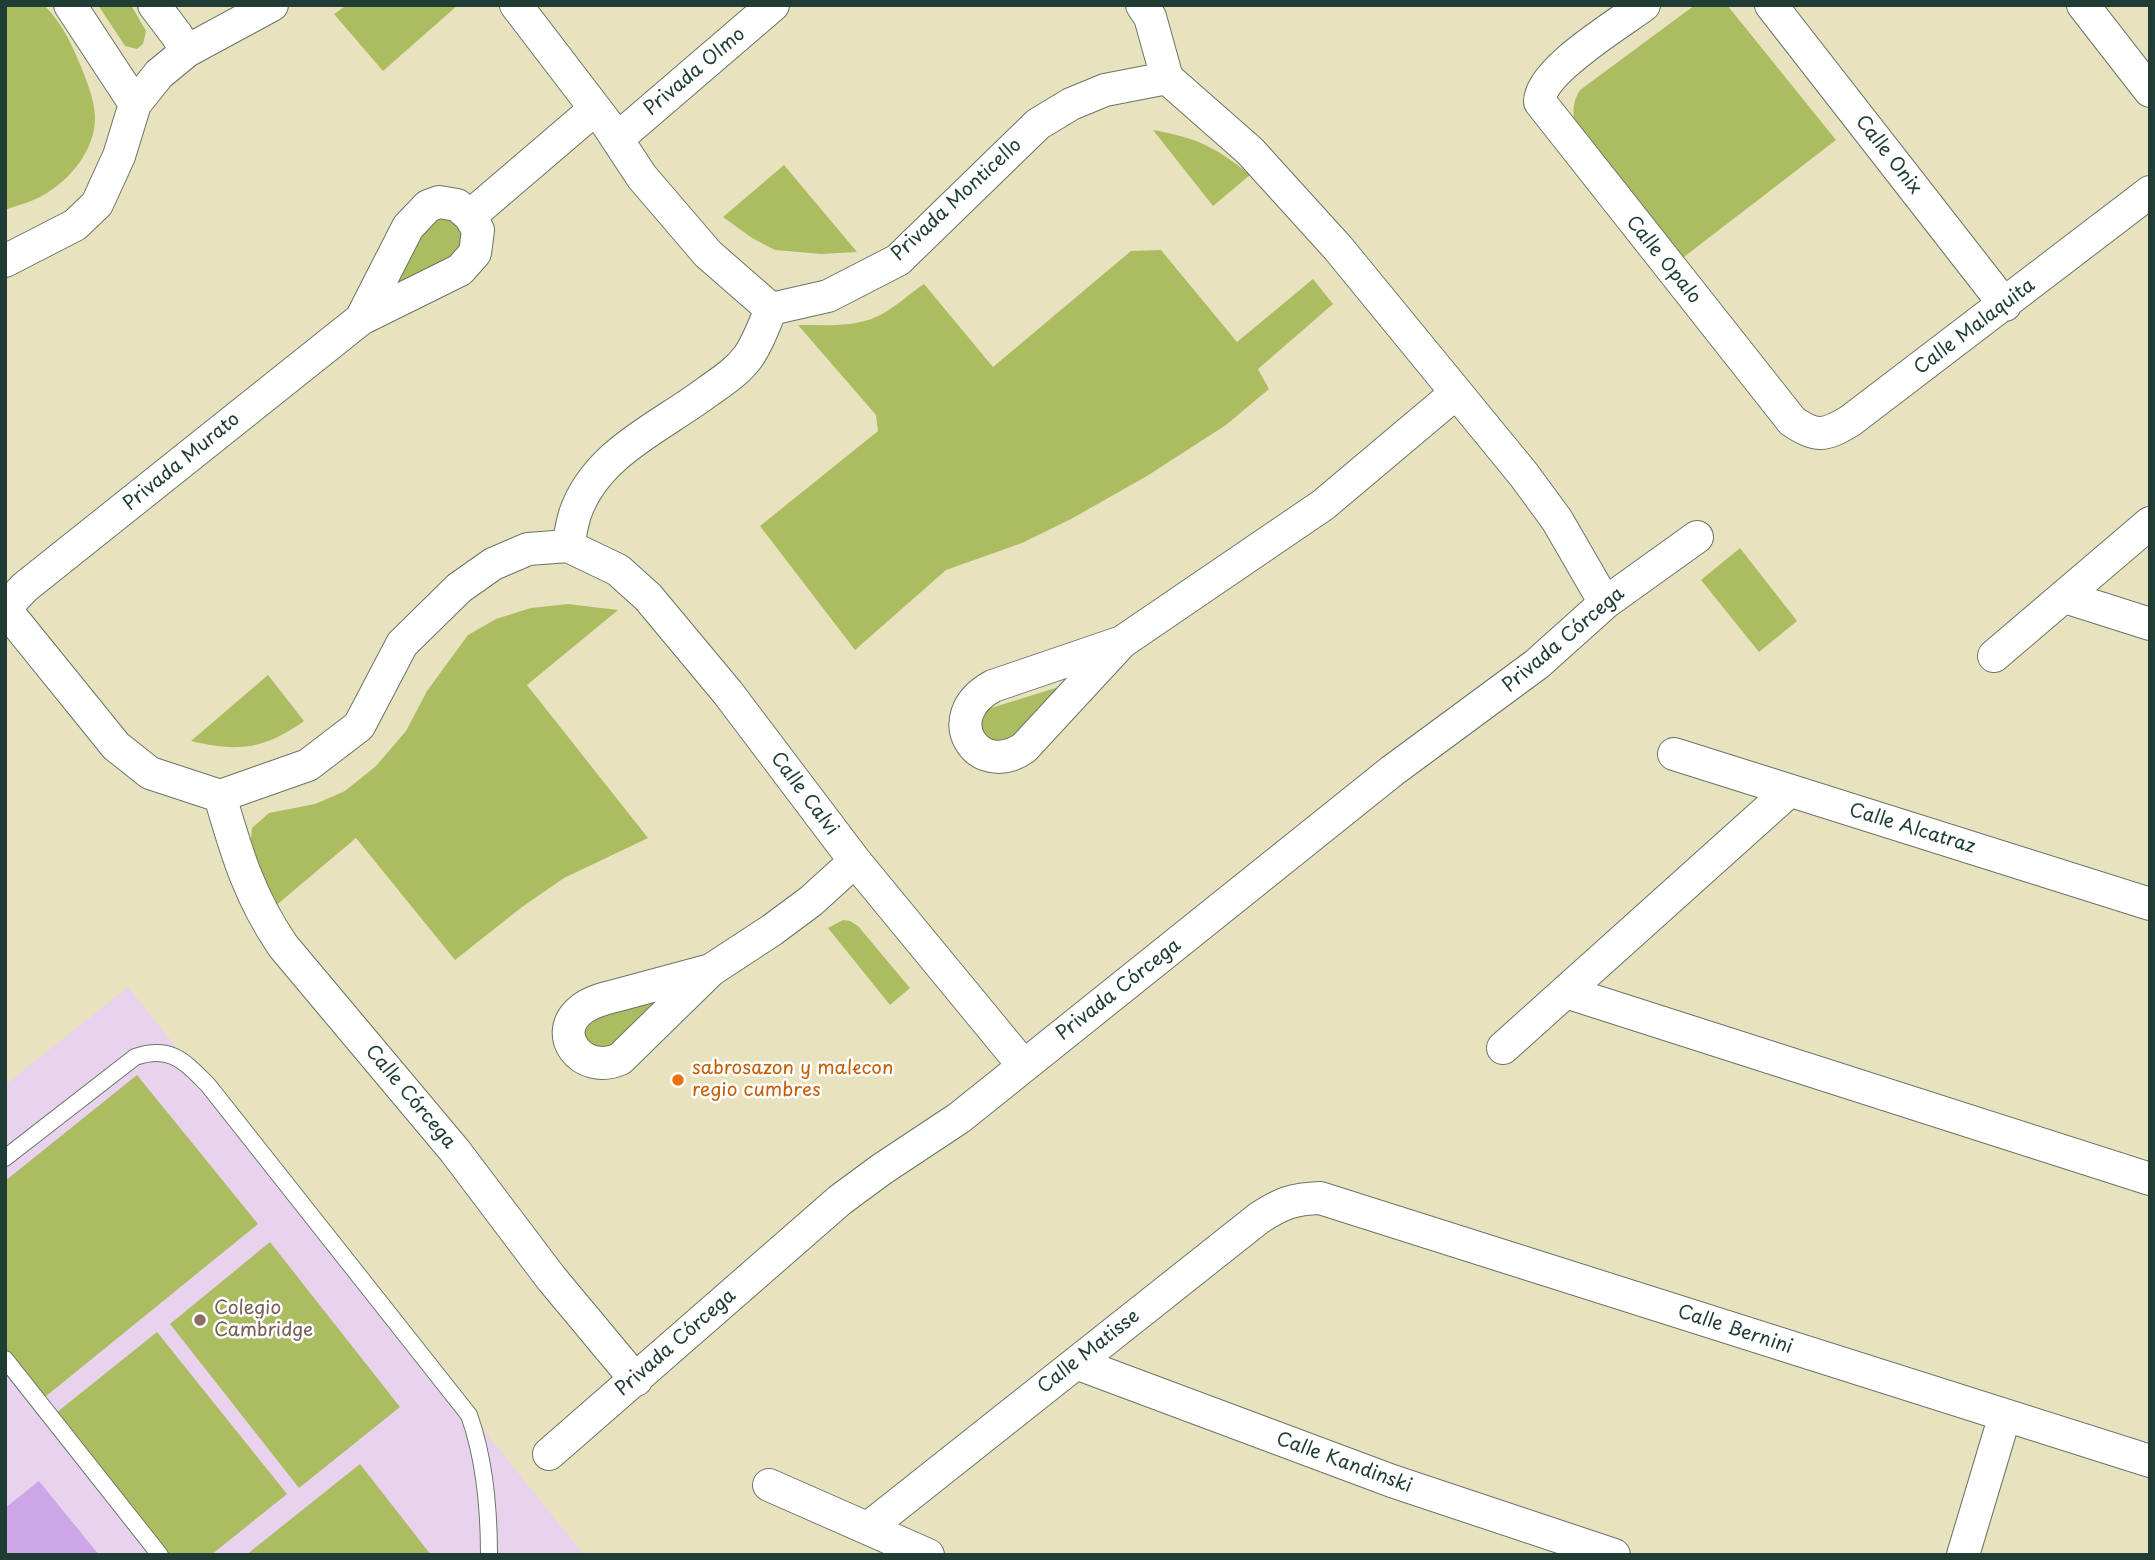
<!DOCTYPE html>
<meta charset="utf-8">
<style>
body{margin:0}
#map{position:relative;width:2155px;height:1560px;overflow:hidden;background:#e9e2bf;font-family:"Playpen Sans",sans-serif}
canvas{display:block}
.frame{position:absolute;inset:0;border:7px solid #1f3d34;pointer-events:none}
</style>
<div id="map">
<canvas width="2155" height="1560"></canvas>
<div class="frame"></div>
</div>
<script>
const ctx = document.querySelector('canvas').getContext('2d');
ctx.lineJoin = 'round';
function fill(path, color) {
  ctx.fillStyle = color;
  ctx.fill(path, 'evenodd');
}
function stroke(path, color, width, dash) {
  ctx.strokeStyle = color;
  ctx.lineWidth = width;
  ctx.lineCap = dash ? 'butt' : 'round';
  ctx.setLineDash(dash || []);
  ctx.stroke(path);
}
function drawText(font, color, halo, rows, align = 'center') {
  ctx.font = font + ' "Playpen Sans",sans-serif';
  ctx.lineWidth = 5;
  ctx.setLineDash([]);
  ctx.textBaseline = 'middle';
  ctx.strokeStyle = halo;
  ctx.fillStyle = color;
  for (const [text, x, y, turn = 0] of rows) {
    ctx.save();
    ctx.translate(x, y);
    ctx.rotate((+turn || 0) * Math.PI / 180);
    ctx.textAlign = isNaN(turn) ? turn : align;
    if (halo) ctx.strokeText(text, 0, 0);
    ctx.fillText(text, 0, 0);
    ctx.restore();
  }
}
const built = new Path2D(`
 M128,987L584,1555H5V1085Z`);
const green = new Path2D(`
 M5,5H44C63,24 72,45 82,69C88,84 94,100 95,116C96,150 69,182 40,197C29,203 17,205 5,210Z
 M98,5H131L146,31L143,44L137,49L125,46Z
 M347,5H458L383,71L334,14Z
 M1695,5H1727L1836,140L1680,260L1574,122C1573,109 1573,101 1580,90Z
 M1153,130C1197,138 1216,147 1250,175L1213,206Z
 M784,165L857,252L821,254L775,250L752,238L723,217Z
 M439,219C462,217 460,228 466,247L416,288L391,283L429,222Z
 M1161,250L1237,342L1313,279L1333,304L1258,369L1269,389L1226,425L1147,476L1071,519L1022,543L946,570L855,650L760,526L878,431L876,415L798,325C826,325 859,328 884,313C898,305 910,293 924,284L993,367L1131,251Z
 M1740,548L1797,621L1759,652L1701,580Z
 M568,604L618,610L527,685L648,838L564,878L522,907L455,960L356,838L273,908L250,848L252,828L269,813L315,804L345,791L376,766L406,731L427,691L468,635L496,619L531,608Z
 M268,675L304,721C263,750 239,752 191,741Z
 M1062,686L1018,748L981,737L980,719L988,709Z
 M843,920L850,921L858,926L910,988L890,1005L828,928Z
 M676,1000L621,1053L585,1048L584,1029C603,1009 649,1002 676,1000Z
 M137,1075L258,1224L45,1397L5,1348V1181Z
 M270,1242L400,1407L299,1488L170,1324Z
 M157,1332L287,1494L211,1555H170L56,1413Z
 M360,1464L431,1555H246Z`);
const building = new Path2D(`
 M39,1481L99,1555H5V1508Z`);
const lane = new Path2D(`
 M5,1158L135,1057C171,1045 184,1061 208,1085L469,1415C484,1457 489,1511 489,1555
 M5,1359L160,1555`);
const street = new Path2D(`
 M70,5L135,104
 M154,5L176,34L187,51
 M516,5L607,124L642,177L708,254L771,309
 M1142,5L1150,17L1167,78L1250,151L1338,248L1524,475L1557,520L1605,603
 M1644,5C1619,24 1539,71 1540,102L1792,421C1816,438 1825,436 1850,421L2150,192
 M1771,5L2005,305
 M2083,5L2150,91
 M617,139L773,5
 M470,216L595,109
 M5,261L75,225L97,204L119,156L135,104L159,74L187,51L272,5
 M568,546C570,535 572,524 575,514C596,453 659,428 707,392C721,382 737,372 748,357C758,343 764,325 771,309L828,296L898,260L1038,124L1071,104L1105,90L1167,78
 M568,546L618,570L648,597L728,693L855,861L1023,1065
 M2065,597L2150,624
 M5,608L25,587L361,319L408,227L428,206L439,202L457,205L470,216L478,230L475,253L460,270L361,319
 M5,609L116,746L150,773L220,796L308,765L359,726L402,644L459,588L493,564L528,549L568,546
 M1122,642L993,686C936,717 978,780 1024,748L1122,642L1323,505L1456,393
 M1994,656L2150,523
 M1674,754L2150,904
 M220,796C237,854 249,896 283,946L455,1151L551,1278L636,1380
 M711,970C682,978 652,986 622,994C608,998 594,1000 582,1009C550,1033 581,1076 620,1059L711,970L772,930L811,901L855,861
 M1566,992L2150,1179
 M1503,1048L1789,791
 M1076,1363L1392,1481L1614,1555
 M549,1454L840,1200L882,1169L959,1118L1392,771L1537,664L1605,603L1697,537
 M769,1485L928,1555
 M868,1528L1259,1218C1282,1203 1293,1199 1320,1198L2150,1461
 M1963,1555L2005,1415`);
const markers = [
 [678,1080,7,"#e8710a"],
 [200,1320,7,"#8d6e63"]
];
const streetNames = [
 ["Privada Olmo",695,72,-40],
 ["Calle Onix",1888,155,52],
 ["Privada Monticello",957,200,-43],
 ["Calle Opalo",1663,260,51],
 ["Calle Malaquita",1975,327,-37],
 ["Privada Murato",182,462,-39],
 ["Privada Córcega",1564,640,-40],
 ["Calle Calvi",804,794,53],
 ["Calle Alcatraz",1912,829,17],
 ["Privada Córcega",1119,990,-38],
 ["Calle Córcega",410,1097,50],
 ["Calle Bernini",1735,1330,18],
 ["Privada Córcega",676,1343,-41],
 ["Calle Matisse",1089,1352,-38],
 ["Calle Kandinski",1344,1463,20]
];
const foodNames = [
 ["sabrosazon y malecon",692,1069],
 ["regio cumbres",692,1091]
];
const educationNames = [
 ["Colegio",214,1309],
 ["Cambridge",214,1331]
];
fill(built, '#e9d2ee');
fill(green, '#acbd61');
fill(building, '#cda6e8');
stroke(lane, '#667765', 18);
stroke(street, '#667765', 34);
stroke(lane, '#fff', 16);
stroke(street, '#fff', 32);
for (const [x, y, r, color] of markers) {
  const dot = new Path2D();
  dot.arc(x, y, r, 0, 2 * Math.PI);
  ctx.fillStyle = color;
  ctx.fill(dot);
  stroke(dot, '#fff', 2.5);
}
drawText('19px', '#1f3d34', '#fff', streetNames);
drawText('19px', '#c56008', '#fff', foodNames, 'left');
drawText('19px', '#785e54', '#fff', educationNames, 'left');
</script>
